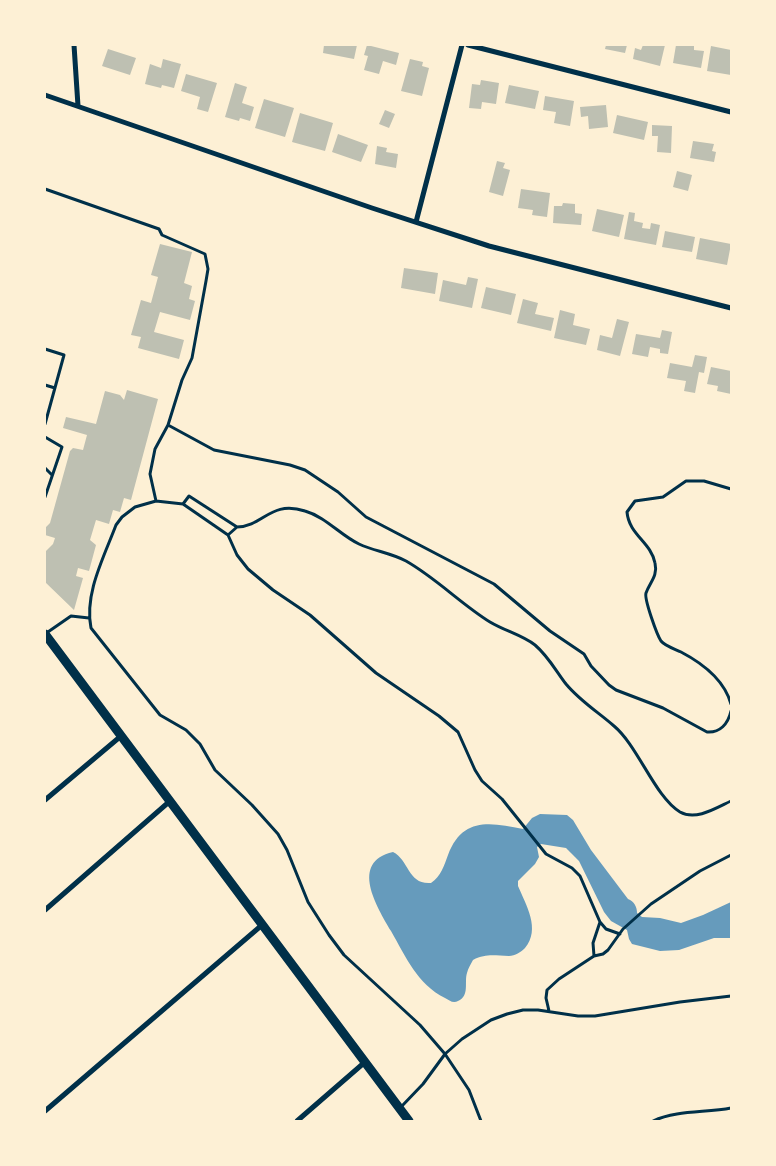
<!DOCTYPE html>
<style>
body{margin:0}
#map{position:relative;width:776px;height:1166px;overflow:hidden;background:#fdf0d5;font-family:"PT Serif",serif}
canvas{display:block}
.frame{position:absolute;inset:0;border:46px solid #fdf0d5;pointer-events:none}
</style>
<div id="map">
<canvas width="776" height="1166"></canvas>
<div class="frame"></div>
</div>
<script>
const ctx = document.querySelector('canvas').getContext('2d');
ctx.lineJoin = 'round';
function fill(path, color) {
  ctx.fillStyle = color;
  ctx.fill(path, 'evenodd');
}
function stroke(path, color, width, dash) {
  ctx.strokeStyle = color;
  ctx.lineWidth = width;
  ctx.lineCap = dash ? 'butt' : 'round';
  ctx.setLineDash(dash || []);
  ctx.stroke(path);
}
const water = new Path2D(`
 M540,814L567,815L573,820L591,850L628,899C634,901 637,907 637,913L642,917L660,918L681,923L703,915L731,902V938H714L679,950L660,951L632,944L629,939L627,930L611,921L604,912L579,861L566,848L541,844L537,847L539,857L535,864L518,881V886C526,905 541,929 525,948C521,952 515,956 509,956C495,956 487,953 473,960C471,964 468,968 467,973C464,982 470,996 458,1001C453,1004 449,1000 445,998C417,984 406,957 391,931C377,907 349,862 393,852C409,860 408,885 431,883C441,876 444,866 448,855C462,817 490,822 523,829L532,818Z`);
const building = new Path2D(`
 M324,45H357L354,59L323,53Z
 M367,45L399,53L396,65L383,61L379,74L364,70L368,56L364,55Z
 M606,45H627L625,53L605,49Z
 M643,45H665L660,66L633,59L635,48L641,50Z
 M676,45H694V50L704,51L701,68L673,63Z
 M711,46L731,50V75L707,71Z
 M108,49L136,58L130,75L102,66Z
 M163,59L181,64L174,88L162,85L161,88L145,84L150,64L161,68Z
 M410,59L423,62L422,66L429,68L422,96L401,91Z
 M186,74L217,83L208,112L197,109L200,97L181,91Z
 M481,80L499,83L496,104L482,102L481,109L469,108L472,84L480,85Z
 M235,83L247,87L242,103L254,107L250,121L240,118L239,121L225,117Z
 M509,85L539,91L535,109L505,103Z
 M545,96L574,101L570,126L554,123L556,112L543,110Z
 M264,99L294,108L285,137L255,128Z
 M606,105L608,127L589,129L588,116L581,117L580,107Z
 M385,110L395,114L389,128L379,124Z
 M300,113L333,123L325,151L292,142Z
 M617,115L648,122L644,140L613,133Z
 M652,125L672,126L671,153L657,152L658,136H652Z
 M338,134L368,145L361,162L332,152Z
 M693,141L714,144L712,151L716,152L714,162L690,158Z
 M377,146L387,148L386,152L398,154L396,168L375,164Z
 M497,161L505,163L503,168L510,170L503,196L489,192Z
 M677,171L692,175L688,191L673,187Z
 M521,189L550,193L547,217L532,215L533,210L518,208Z
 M563,203L575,204V213L582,214L581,225L553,223L554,206H562Z
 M597,209L624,215L619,237L592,231Z
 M629,212L635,213L634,221L643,223L642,228L650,229L651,223L660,225L656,245L624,239Z
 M665,231L695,237L692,252L662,247Z
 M700,238L731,244L727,265L696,259Z
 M160,244L192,252L184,283L192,286L189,299L195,301L190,320L160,312L154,332L184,340L179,359L138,348L141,337L131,335L141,300L151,303L158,277L151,275Z
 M404,268L438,273L435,294L401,288Z
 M468,277L478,279L472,308L439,301L443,280L466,285Z
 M486,287L516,294L511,315L481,308Z
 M523,299L538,303L535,314L554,318L551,331L517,323Z
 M560,310L575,314L573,325L590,329L586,345L554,338Z
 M617,319L629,322L620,356L597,350L600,335L612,338Z
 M662,330L672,332L668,354L660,353V349L650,347L648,357L632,354L636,334L660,338Z
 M695,355L707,357L704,373L699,372L695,393L684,391L686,381L667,378L670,363L692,367Z
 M711,367L731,371V394L717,391L718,386L707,384Z
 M127,390L158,399L131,500L124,498L120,512L113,510L109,524L96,520L90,540L96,545L89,571L78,568L76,576L83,578L74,610L45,582V552L53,544L55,538L45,535V528L50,523L70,451L73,448L83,450L87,435L63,428L66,417L96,424L105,391L120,395L124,400Z`);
const service = new Path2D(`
 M45,189L159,229L162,235L205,254L208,269L206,281L192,358L182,380L168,425L155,449L150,474L156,501
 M45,349L64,355L45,424
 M45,385L55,388
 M168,425L214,450L290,465L305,470L338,492L366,517L494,584L550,631L584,654L591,666L609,685L616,690L663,708L707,732C720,733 728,724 731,711
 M45,437L62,447L45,497
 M45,468L52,475
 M731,489L704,481H686L663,497L635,501L627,512C629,535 651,542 655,563C658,576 650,582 646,593C644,599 657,635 661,641C665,646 675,649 681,652C702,663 724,679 731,704
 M183,504L189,496L237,527C264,526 270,500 305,511C326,517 340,535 359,544C374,551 391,553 406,561C436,578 461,604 490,622C505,631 522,635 535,645C548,656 556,671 566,684C580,701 598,712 614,726C638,746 655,797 680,812C696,821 716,808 731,801
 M228,535L237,527
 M45,634L71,616L89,618
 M600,922L606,929L620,934
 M549,1011L546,998L547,990L559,979L594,956L603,954L608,950L623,929L651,904L700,871L731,855
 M401,1107L423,1084L445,1054L462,1039L491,1020L507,1014L523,1010H538L578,1016H595L680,1002L731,996
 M481,1121L469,1090L445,1054L420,1025L344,955L329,935L308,902L287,850L278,834L252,805L215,770L200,744L186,730L160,715L91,628C84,594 104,557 116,525L122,517L135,507L156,501L183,504L228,535L237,555L248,569L273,590L310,615L376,673L439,716L458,732L475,770L482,781L502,799L546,854L572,868L580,876L600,922L593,943L594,956
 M653,1121C677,1110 705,1113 731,1108`);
const minor = new Path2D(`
 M74,45L78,106
 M468,45L731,112
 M45,95L372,208L489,246L731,308
 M416,222L462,45
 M45,800L121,736
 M45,910L170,801
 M45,1111L262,925
 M297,1121L365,1062`);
const primary = new Path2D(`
 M45,634L409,1121`);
fill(water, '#669bbc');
fill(building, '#bec0b2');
stroke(service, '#003049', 3);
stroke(minor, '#003049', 5);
stroke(primary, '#003049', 9);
</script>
